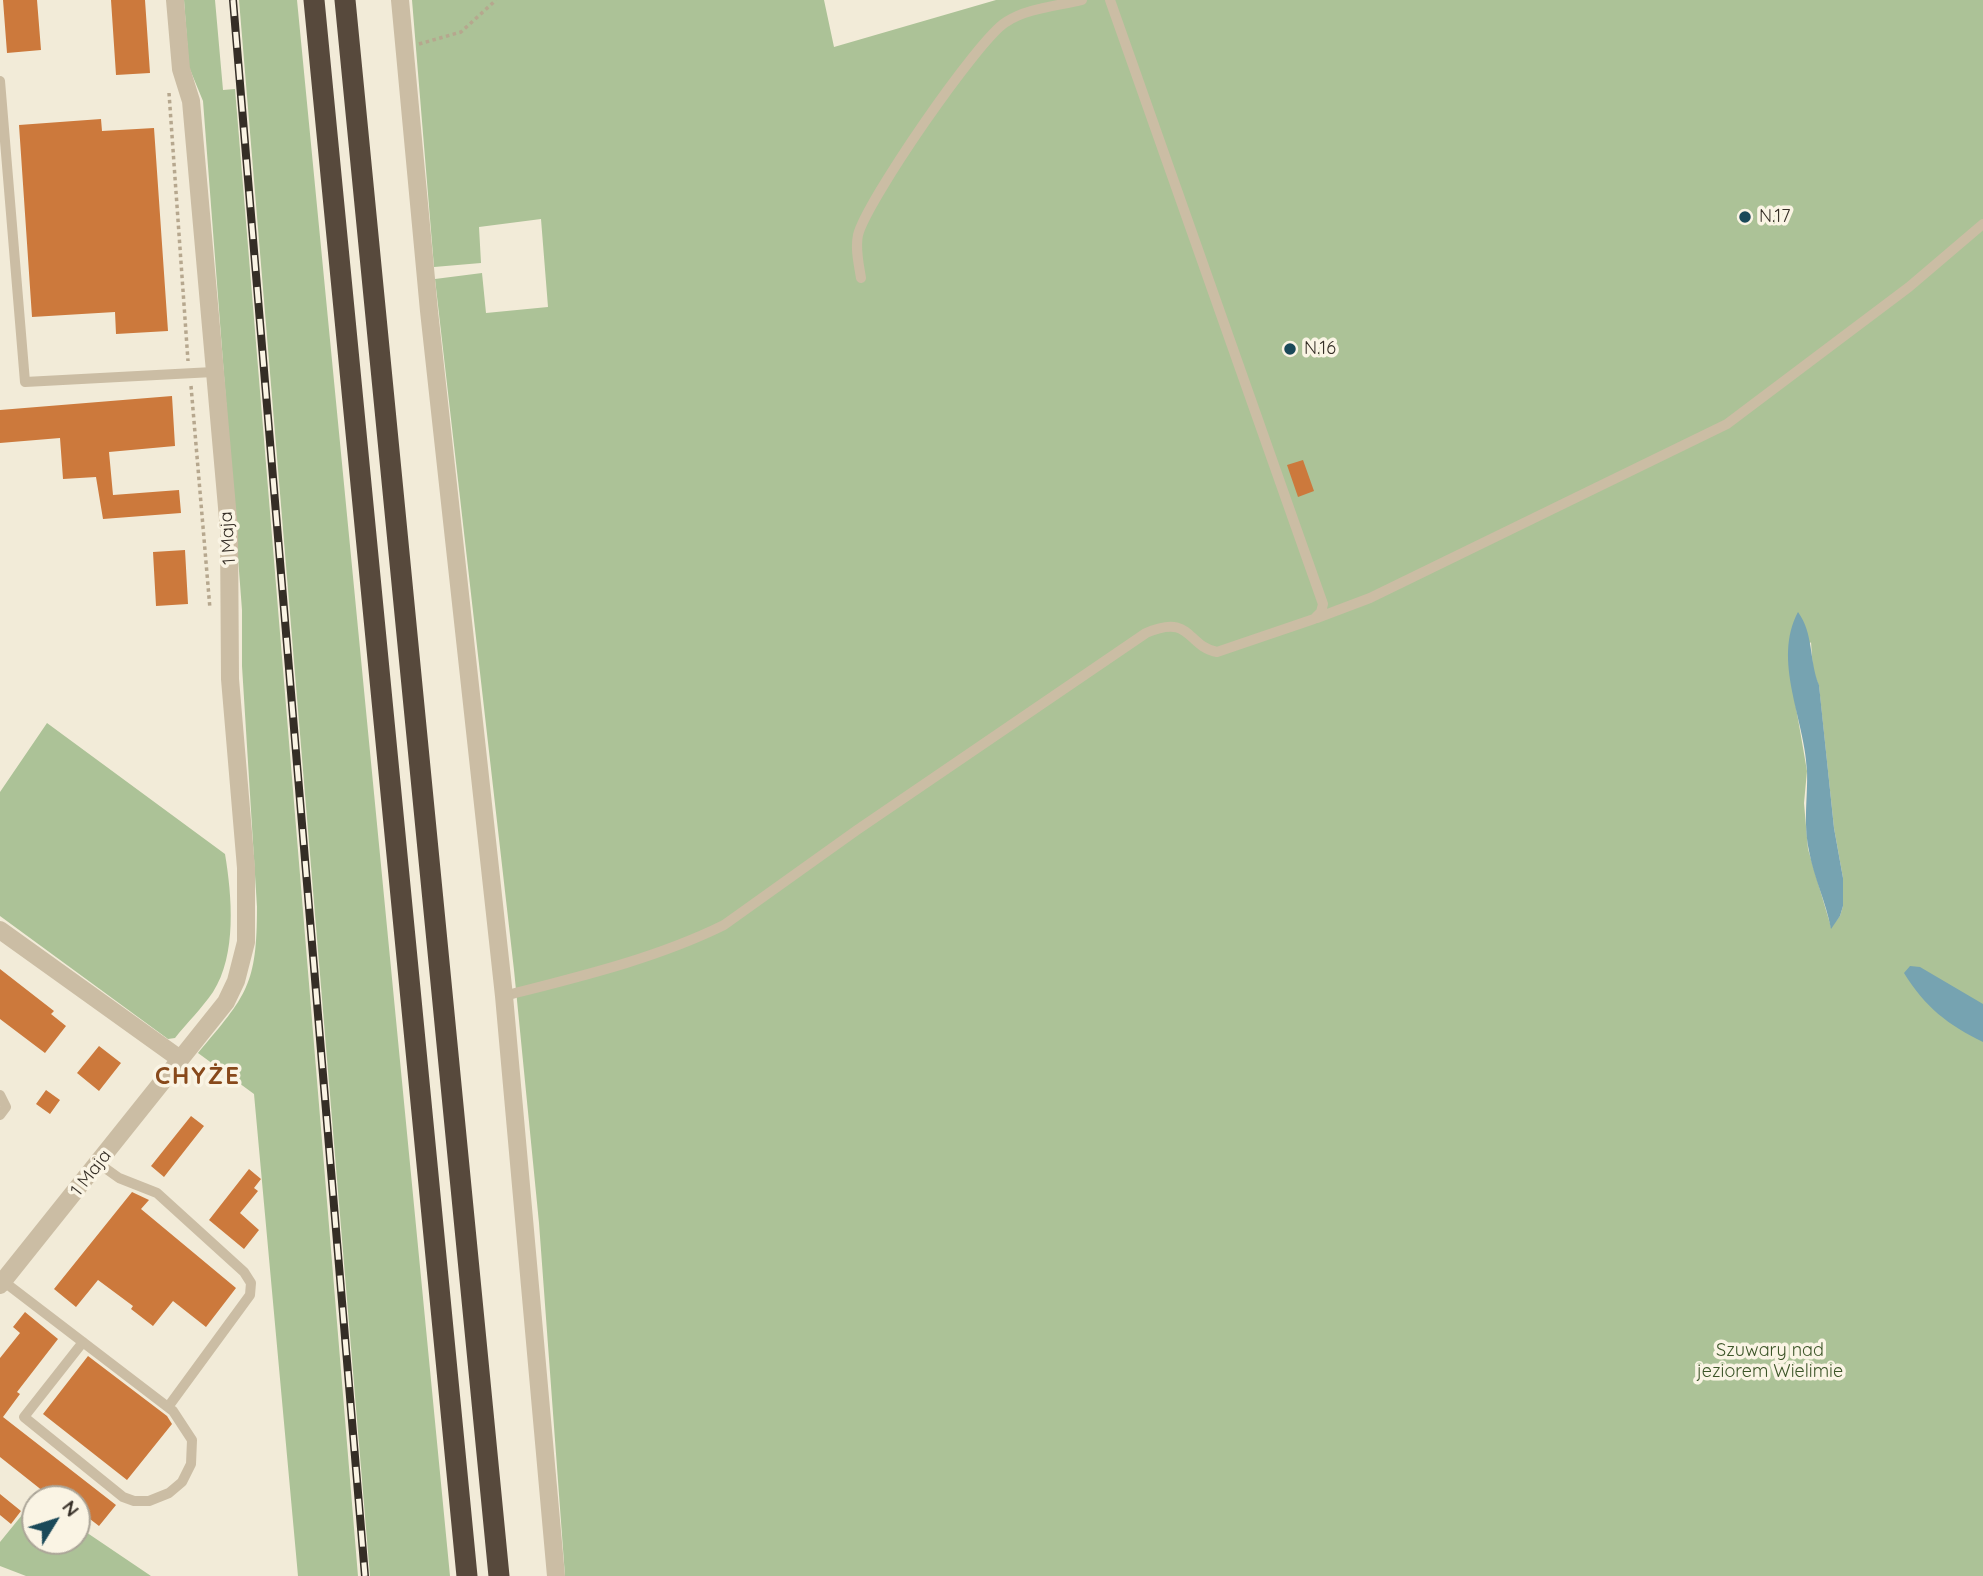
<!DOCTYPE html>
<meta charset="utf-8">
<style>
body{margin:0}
#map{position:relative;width:1983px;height:1576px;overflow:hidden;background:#f2ebd8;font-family:Quicksand,sans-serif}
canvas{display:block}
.north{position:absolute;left:21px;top:1485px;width:70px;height:70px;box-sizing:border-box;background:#faf4e4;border:2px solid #aba598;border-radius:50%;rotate:52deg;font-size:19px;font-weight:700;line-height:28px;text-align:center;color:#352e26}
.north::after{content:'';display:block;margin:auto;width:24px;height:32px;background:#1a4959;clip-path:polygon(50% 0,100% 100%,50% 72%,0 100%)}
</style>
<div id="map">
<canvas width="1983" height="1576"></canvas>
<div class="north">N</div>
</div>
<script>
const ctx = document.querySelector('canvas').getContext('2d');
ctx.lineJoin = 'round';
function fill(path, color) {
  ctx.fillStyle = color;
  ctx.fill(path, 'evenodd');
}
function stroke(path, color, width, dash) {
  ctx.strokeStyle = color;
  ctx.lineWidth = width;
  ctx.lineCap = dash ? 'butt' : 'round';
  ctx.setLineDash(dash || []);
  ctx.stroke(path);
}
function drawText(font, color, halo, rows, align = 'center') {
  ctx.font = font + ' Quicksand,sans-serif';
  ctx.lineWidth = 7;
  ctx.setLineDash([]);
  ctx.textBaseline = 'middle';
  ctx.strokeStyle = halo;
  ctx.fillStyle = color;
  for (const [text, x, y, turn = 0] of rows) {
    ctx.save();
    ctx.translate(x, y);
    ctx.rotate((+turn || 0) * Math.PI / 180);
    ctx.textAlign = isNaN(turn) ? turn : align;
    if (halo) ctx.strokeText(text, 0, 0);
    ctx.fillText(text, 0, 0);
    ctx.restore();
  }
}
const green = new Path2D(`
 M184,0H215L223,90L235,89L358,1576H298L254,1094L198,1053C247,995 257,985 257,907L242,666V610L203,101L189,67Z
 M239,0H297L450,1576H370Z
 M412,0H824L834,47L996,0H1983V1576H565L539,1223L514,970L435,279L482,273L486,313L548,307L541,219L479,227L481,263L434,267ZM1811,642L1813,671L1819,686L1834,828L1843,878V906L1840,916L1831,927L1808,849L1804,803L1807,771L1789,667Z
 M47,723L225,854C232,896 237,955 213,992C202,1008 187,1023 175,1038L168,1039L0,916V792Z
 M35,1499V1541H77V1526L151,1576H26L0,1566V1542Z`);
const water = new Path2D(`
 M1798,612C1814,634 1809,661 1819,685L1834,828L1843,878V906L1840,916L1831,929C1826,902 1814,878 1809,851C1803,820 1808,799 1807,770C1805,719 1772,661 1798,612Z
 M1910,966L1920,967L1983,1004V1042C1948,1025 1925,1007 1904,973Z`);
const building = new Path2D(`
 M3,0H37L41,50L7,53Z
 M111,0H145L150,73L116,75Z
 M101,119L102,131L154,128L168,331L116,334L115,312L32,317L19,125Z
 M172,396L175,446L109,452L113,495L179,490L181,513L103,519L96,477L63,479L60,438L0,443V410Z
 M1303,460L1314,491L1298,497L1287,465Z
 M185,550L188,604L156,606L153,552Z
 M0,969L54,1011L51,1014L66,1026L45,1053L0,1019Z
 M99,1046L121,1063L99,1091L77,1073Z
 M46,1090L60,1100L50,1114L36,1104Z
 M191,1116L204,1126L164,1177L151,1166Z
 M249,1169L261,1179L254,1188L258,1191L240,1213L259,1230L244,1249L209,1220Z
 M132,1192L149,1200L141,1209L236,1288L206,1327L173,1301L153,1326L131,1309L133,1306L98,1280L76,1307L54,1289Z
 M25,1312L58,1339L17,1392L20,1394L3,1417L116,1505L99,1526L77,1509V1499H53L0,1457V1358L20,1333L13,1327Z
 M88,1356L167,1416L172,1424L127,1480L43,1414Z
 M0,1494L21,1511L11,1524L0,1515Z`);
const path = new Path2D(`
 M419,44L461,32L496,0
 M169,93L188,361
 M191,386L210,609`);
const lane = new Path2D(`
 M0,81L25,382L213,372
 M861,278C859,265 855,249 858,235C866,202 978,39 1006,22C1027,8 1058,6 1082,0
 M1317,618L1370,598L1727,424L1909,287L1983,224
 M504,996C578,977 655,959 724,925L857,830L1146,633C1192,613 1186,646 1217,652L1314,619L1321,612L1323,604L1110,0
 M0,1095L6,1107L0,1115
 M98,1163L119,1178L157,1193L244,1272L251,1283L250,1295L168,1407
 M0,1279L3,1281L173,1411L192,1440L191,1464L182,1482L169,1493L149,1501H134L123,1497L24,1417L83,1342`);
const street = new Path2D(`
 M400,0L429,311L504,996L556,1576
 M0,930L180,1059
 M0,1285L226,1002L236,981L246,942V868L230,679L229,530L191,101L181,69L175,0`);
const highway = new Path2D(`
 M314,0L467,1576
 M345,0L499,1576`);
const rail = new Path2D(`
 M233,0L365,1576`);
const markers = [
 [1745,217,7,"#1a4959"],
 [1290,349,7,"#1a4959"]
];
const poiNames = [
 ["N.17",1759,217],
 ["N.16",1304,349]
];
const streetNames = [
 ["1 Maja",228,538,-94],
 ["1 Maja",91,1173,-52]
];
const parkNames = [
 ["Szuwary nad",1770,1351],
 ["jeziorem Wielimie",1770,1372]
];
const districtNames = [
 ["CHYŻE",198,1077]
];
fill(green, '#acc297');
fill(water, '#76a3b1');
fill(building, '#cc793c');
stroke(path, '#b6a78e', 3.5, [3.5, 3.5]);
stroke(lane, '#cbbda4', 10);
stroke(street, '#cbbda4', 18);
stroke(highway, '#57493c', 21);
stroke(rail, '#352e26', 8);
stroke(rail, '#faf4e4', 5, [16]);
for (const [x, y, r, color] of markers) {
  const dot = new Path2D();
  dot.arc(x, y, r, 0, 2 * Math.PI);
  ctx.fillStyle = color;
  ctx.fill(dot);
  stroke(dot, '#faf4e4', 2.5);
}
drawText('18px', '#352e26', '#faf4e4', poiNames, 'left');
drawText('18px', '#352e26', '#faf4e4', streetNames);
drawText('18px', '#3c5528', '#faf4e4', parkNames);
ctx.letterSpacing = '2px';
drawText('bold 24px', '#88491b', '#faf4e4', districtNames);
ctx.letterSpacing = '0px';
</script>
